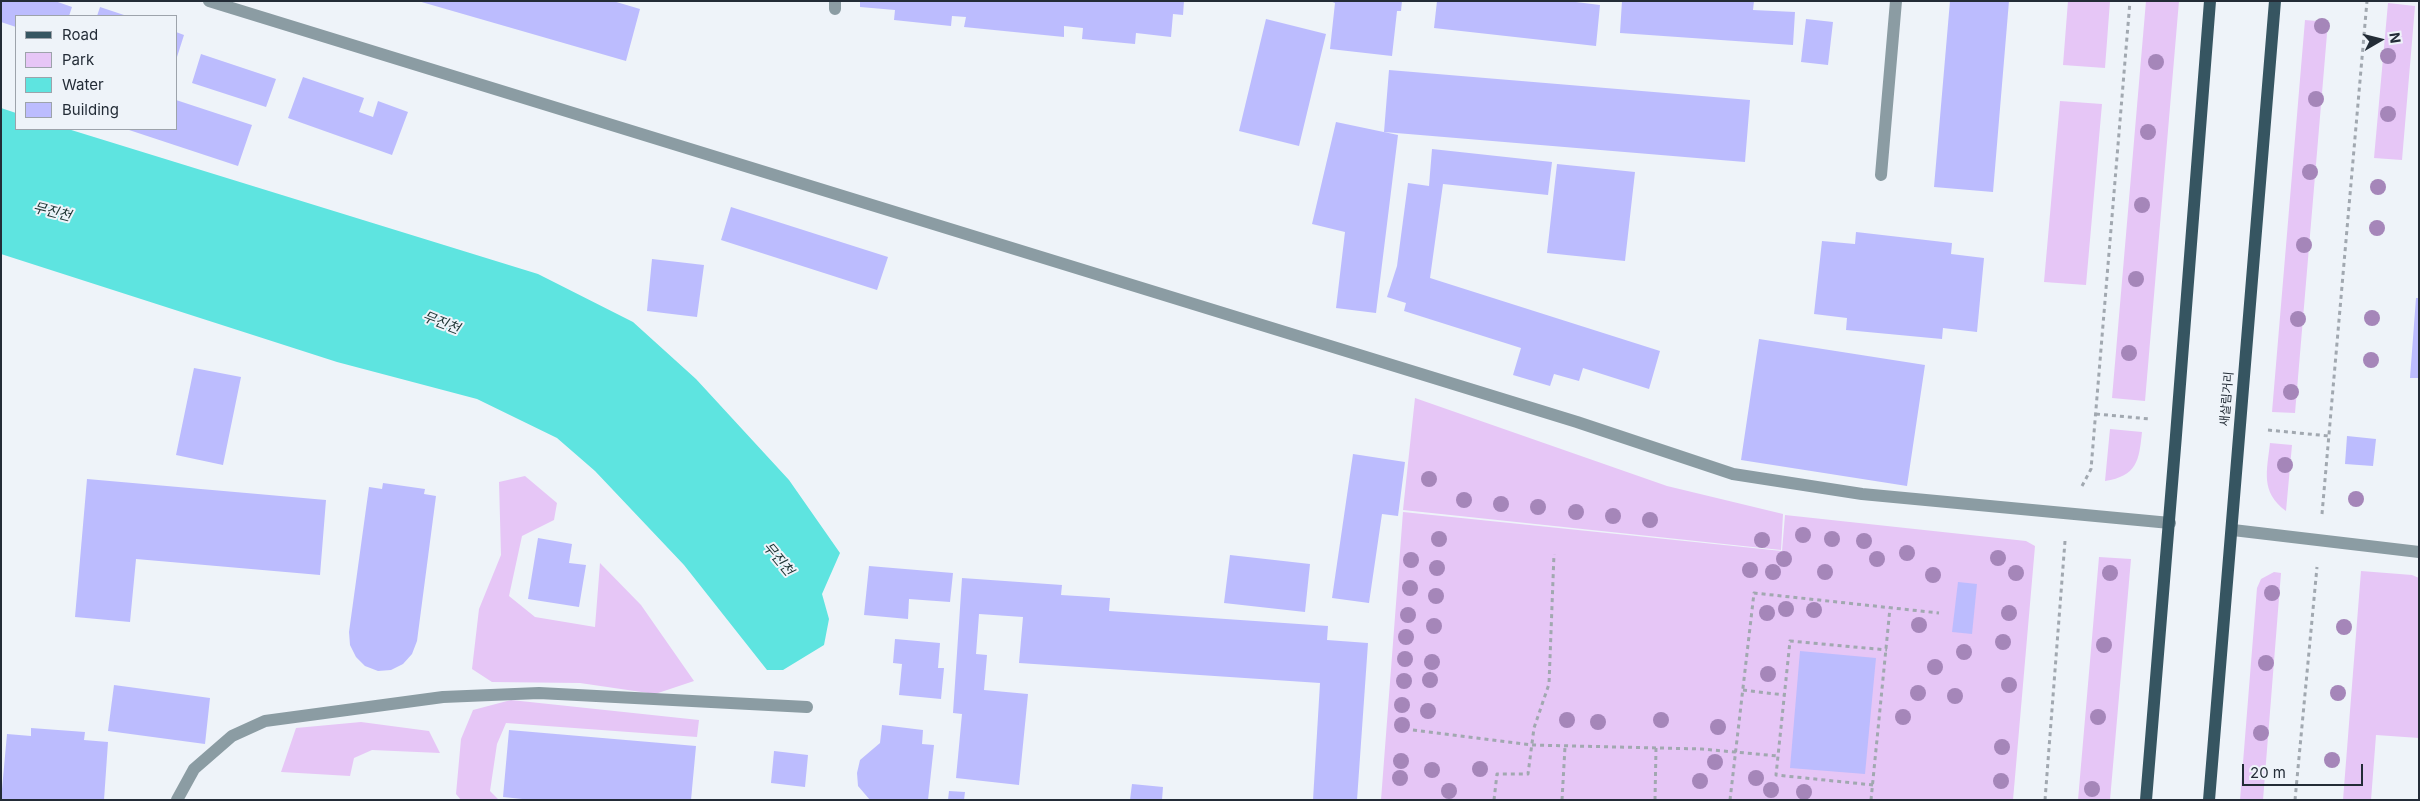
<!DOCTYPE html>
<meta charset="utf-8">
<style>
body{margin:0}
#map{position:relative;width:2420px;height:801px;overflow:hidden;background:#eef3f9;font-family:Inter,sans-serif}
canvas{display:block}
.frame{position:absolute;inset:0;border:2px solid #232c37;pointer-events:none}
.legend{position:absolute;left:15px;top:15px;width:162px;height:115px;box-sizing:border-box;background:#eef3f9;border:1px solid #9da3ab;margin:0;padding:6px 9px;list-style:none;font-size:15px;color:#232c37}
.legend li{display:flex;align-items:center;gap:10px;height:25px}
.legend b{width:25px;border:1px solid #9da3ab}
.north{position:absolute;left:2355px;top:15px;width:50px;height:50px;-webkit-text-stroke:4px #eef3f9;paint-order:stroke;rotate:82deg;font-size:14px;font-weight:700;line-height:20px;text-align:center;color:#232c37}
.north::after{content:'';display:block;margin:auto;width:18px;height:22px;background:#232c37;clip-path:polygon(50% 0,100% 100%,50% 72%,0 100%)}
.scale{position:absolute;left:2242px;top:764px;width:121px;height:22px;box-sizing:border-box;border:2px solid #232c37;border-top:0;padding-left:6px;font-size:15px;line-height:18px;white-space:nowrap;color:#232c37;-webkit-text-stroke:4px #eef3f9;paint-order:stroke}
</style>
<div id="map">
<canvas width="2420" height="801"></canvas>
<div class="frame"></div>
<ul class="legend">
<li><b style="height:6px;background:#365561"></b>Road</li>
<li><b style="height:14px;background:#e6c6f6"></b>Park</li>
<li><b style="height:14px;background:#5ee4e0"></b>Water</li>
<li><b style="height:14px;background:#bcbcfe"></b>Building</li>
</ul>
<div class="north">N</div>
<div class="scale">20 m</div>
</div>
<script>
const ctx = document.querySelector('canvas').getContext('2d');
ctx.lineJoin = 'round';
function fill(path, color) {
  ctx.fillStyle = color;
  ctx.fill(path, 'evenodd');
}
function stroke(path, color, width, dash) {
  ctx.strokeStyle = color;
  ctx.lineWidth = width;
  ctx.lineCap = dash ? 'butt' : 'round';
  ctx.setLineDash(dash || []);
  ctx.stroke(path);
}
function drawText(font, color, halo, rows, align = 'center') {
  ctx.font = font + ' Inter,"Noto Sans KR",sans-serif';
  ctx.lineWidth = 4;
  ctx.setLineDash([]);
  ctx.textBaseline = 'middle';
  ctx.strokeStyle = halo;
  ctx.fillStyle = color;
  for (const [text, x, y, turn = 0] of rows) {
    ctx.save();
    ctx.translate(x, y);
    ctx.rotate((+turn || 0) * Math.PI / 180);
    ctx.textAlign = isNaN(turn) ? turn : align;
    if (halo) ctx.strokeText(text, 0, 0);
    ctx.fillText(text, 0, 0);
    ctx.restore();
  }
}
const green = new Path2D(`
 M2068,1H2110L2105,68L2063,65Z
 M2146,1H2179L2145,401L2112,398Z
 M2388,3L2415,6L2402,160L2374,158Z
 M2305,20L2328,22L2295,413L2272,412Z
 M2060,101L2102,104L2086,285L2044,282Z
 M1415,398L1667,486L1783,514L1781,550L1403,510Z
 M2110,429L2142,432C2139,461 2137,476 2105,481Z
 M2270,443L2292,445L2286,511C2260,492 2267,471 2270,443Z
 M525,476L557,503L554,520L522,536L509,596L535,617L595,627L600,563L641,605L694,681L655,694L580,683L492,682L472,669L479,609L501,555L499,482Z
 M1403,512L1782,551L1785,515L2026,541L2035,546L2013,800H1381Z
 M2099,557L2131,559L2110,800H2078Z
 M2361,571L2412,575L2419,578V738L2376,735L2371,800H2343Z
 M2274,572L2281,573L2263,800H2240L2257,588L2261,579Z
 M511,700L699,720L697,737L506,723L497,744L490,791L499,800H461L456,794L461,739L473,710Z
 M361,722L429,731L440,753L372,750L354,758L350,776L281,772L296,728Z`);
const water = new Path2D(`
 M1,108L16,113V129H68L538,274L633,322L696,379L789,480L840,553L822,594L829,619L824,645L783,670H767L684,565L595,471L557,438L477,399L337,362L1,254Z`);
const building = new Path2D(`
 M1,1H55L72,7L69,16H16V27L1,22Z
 M418,1H613L640,9L626,61Z
 M860,1H1184L1183,15L1173,14L1171,37L1136,33L1135,44L1082,39L1083,28L1064,26V37L964,27L966,17L952,16L951,26L894,20L895,10L860,7Z
 M1330,1H1402L1401,11H1397L1392,56L1330,49L1335,3Z
 M1437,1H1568L1600,5L1596,46L1434,28Z
 M1622,1H1754L1753,10L1795,12L1793,45L1620,33Z
 M1950,1H2009L1993,192L1934,187Z
 M100,7L127,16H97Z
 M1266,19L1326,34L1299,146L1239,131Z
 M1806,19L1833,22L1828,65L1801,62Z
 M176,32L184,35L177,57L176,56Z
 M201,54L276,79L266,107L192,83Z
 M1389,70L1750,100L1745,162L1384,132Z
 M303,77L364,98L359,112L373,117L378,101L408,112L392,155L288,118Z
 M176,100L252,125L238,166L126,129H176Z
 M1336,122L1398,135L1376,313L1336,308L1345,232L1312,224Z
 M1432,149L1552,162L1548,195L1443,184L1430,278L1660,351L1649,389L1583,368L1579,381L1554,374L1550,386L1513,375L1521,348L1404,311L1406,303L1387,297L1397,266L1408,183L1429,186Z
 M1557,164L1635,172L1625,261L1547,253Z
 M731,207L888,257L877,290L721,240Z
 M1856,232L1952,243L1951,254L1984,258L1977,332L1943,328L1942,339L1846,330L1847,318L1814,314L1822,241L1855,244Z
 M652,259L704,265L697,317L647,311Z
 M2416,298H2419V378H2410Z
 M1759,339L1925,365L1907,486L1741,460Z
 M194,368L241,377L223,465L176,455Z
 M2347,436L2376,439L2373,466L2345,464Z
 M1353,454L1405,462L1398,516L1382,514L1369,603L1332,598Z
 M87,479L326,500L320,575L136,559L130,622L75,617Z
 M383,483L425,489L424,494L436,496L417,641L412,654L403,664L391,670L378,671L365,666L356,657L350,645L349,632L369,487L382,489Z
 M538,538L572,544L569,563L586,565L579,607L528,599Z
 M1230,555L1310,564L1305,612L1224,603Z
 M869,566L953,573L950,602L909,599L908,619L864,615Z
 M962,578L1062,585L1061,595L1110,598L1109,611L1328,626L1327,640L1368,643L1357,800H1313L1320,683L1019,663L1023,617L979,614L976,654L987,655L984,690L1028,694L1019,785L956,778L962,714L953,713Z
 M1958,582L1977,584L1972,634L1952,632Z
 M895,639L940,643L938,668H944L941,699L899,695L902,664L893,663Z
 M1800,651L1876,658L1865,774L1790,768Z
 M114,685L210,698L205,744L108,731Z
 M882,725L923,730L922,744L934,745L928,800H870L858,786L857,773L860,760L880,743Z
 M31,728L85,732L84,740L108,742L104,800H1L7,734L31,736Z
 M509,730L696,746L691,800H532L503,797Z
 M774,751L808,755L805,787L771,783Z
 M1132,784L1163,787L1162,800H1130Z
 M949,791L965,792L964,800H948Z`);
const path = new Path2D(`
 M2096,414L2150,419
 M2268,430L2329,436
 M2082,486L2091,469L2130,1
 M2322,514L2367,1
 M1743,690L1784,695
 M1413,730L1532,745L1702,749L1778,756
 M1873,785L1776,775L1778,756L1790,641L1887,650
 M1494,800L1497,774H1528L1534,728L1549,684L1554,554
 M1562,800L1565,747
 M1655,800L1656,748
 M1730,800L1754,593L1939,613
 M1871,800L1890,608
 M2045,800L2065,541
 M2295,800L2317,567`);
const minor = new Path2D(`
 M209,1L1577,422L1733,474L1862,494L2170,523
 M835,9V1
 M1881,175L1896,1
 M2233,530L2419,552
 M177,800L194,769L232,736L265,721L443,697L539,693L807,707`);
const major = new Path2D(`
 M2146,800C2169,534 2189,267 2210,1
 M2209,800L2275,1`);
const trees = [
 [2322,26],
 [2388,56],
 [2156,62],
 [2316,99],
 [2388,114],
 [2148,132],
 [2310,172],
 [2378,187],
 [2142,205],
 [2377,228],
 [2304,245],
 [2136,279],
 [2372,318],
 [2298,319],
 [2129,353],
 [2371,360],
 [2291,392],
 [2285,465],
 [1429,479],
 [2356,499],
 [1464,500],
 [1501,504],
 [1538,507],
 [1576,512],
 [1613,516],
 [1650,520],
 [1803,535],
 [1439,539],
 [1832,539],
 [1762,540],
 [1864,541],
 [1907,553],
 [1998,558],
 [1784,559],
 [1877,559],
 [1411,560],
 [1437,568],
 [1750,570],
 [1773,572],
 [1825,572],
 [2016,573],
 [2110,573],
 [1933,575],
 [1410,588],
 [2272,593],
 [1436,596],
 [1786,609],
 [1814,610],
 [1767,613],
 [2009,613],
 [1408,615],
 [1919,625],
 [1434,626],
 [2344,627],
 [1406,637],
 [2003,642],
 [2104,645],
 [1964,652],
 [1405,659],
 [1432,662],
 [2266,663],
 [1935,667],
 [1768,674],
 [1430,680],
 [1404,681],
 [2009,685],
 [1918,693],
 [2338,693],
 [1955,696],
 [1402,705],
 [1428,711],
 [1903,717],
 [2098,717],
 [1567,720],
 [1661,720],
 [1598,722],
 [1402,725],
 [1718,727],
 [2261,733],
 [2002,747],
 [2332,760],
 [1401,761],
 [1715,762],
 [1480,769],
 [1432,770],
 [1400,778],
 [1756,778],
 [1700,781],
 [2001,781],
 [2092,789],
 [1771,790],
 [1449,791],
 [1804,792]
];
const streetNames = [
 ["새살림거리",2227,399,-85]
];
const waterNames = [
 ["무진천",52,212,14],
 ["무진천",441,323,21],
 ["무진천",778,559,50]
];
fill(green, '#e6c6f6');
fill(water, '#5ee4e0');
fill(building, '#bcbcfe');
stroke(path, '#a1a8b0', 3, [4, 4]);
stroke(minor, '#8b9ca3', 12);
stroke(major, '#365561', 12);
ctx.fillStyle = '#a586b9';
for (const [x, y] of trees) {
  ctx.beginPath();
  ctx.arc(x, y, 8, 0, 2 * Math.PI);
  ctx.fill();
}
drawText('12px', '#232c37', '#eef3f9', streetNames);
drawText('italic 14px', '#1b3231', '#eef3f9', waterNames);
</script>
